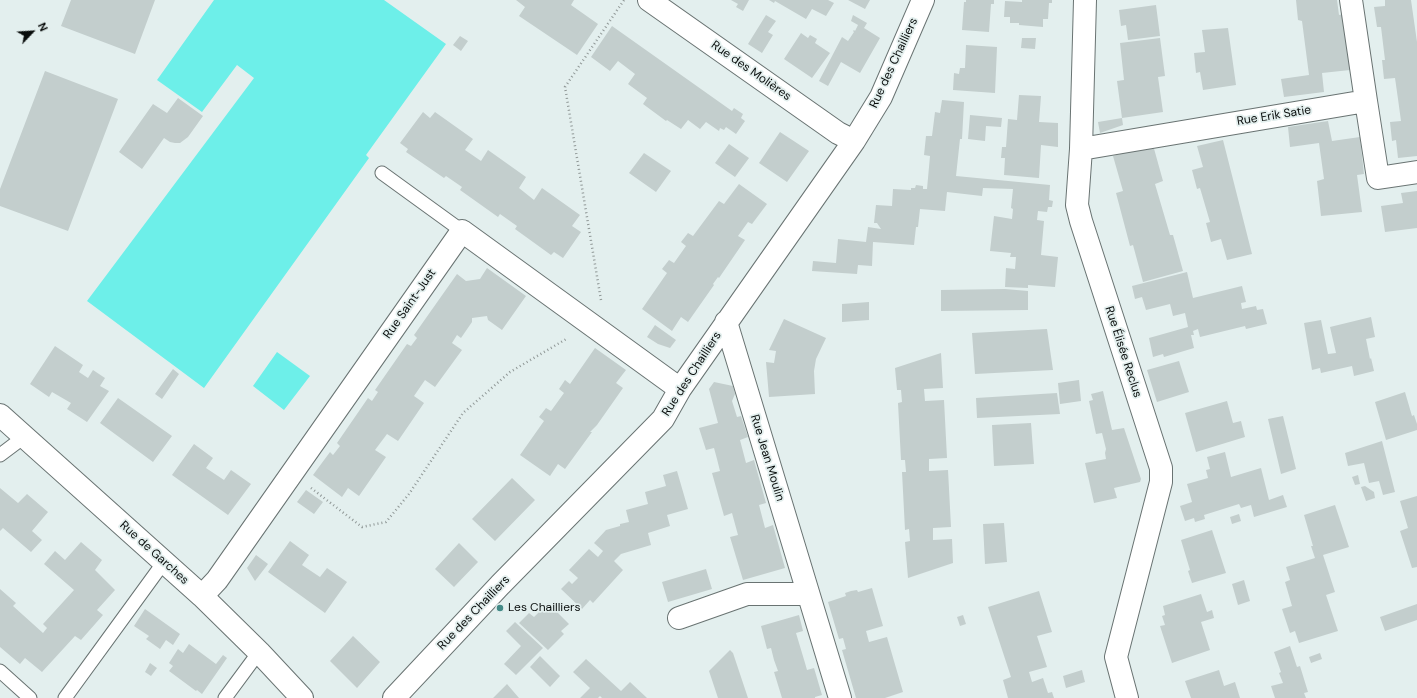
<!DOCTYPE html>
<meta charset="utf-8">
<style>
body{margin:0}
#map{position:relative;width:1417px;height:698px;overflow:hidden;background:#e3efee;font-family:"DM Sans",sans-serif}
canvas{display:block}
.north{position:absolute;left:12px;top:12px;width:40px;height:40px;-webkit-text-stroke:3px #e3efee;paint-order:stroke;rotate:65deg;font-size:11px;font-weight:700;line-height:16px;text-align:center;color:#090d0c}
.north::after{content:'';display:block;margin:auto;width:14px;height:18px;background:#090d0c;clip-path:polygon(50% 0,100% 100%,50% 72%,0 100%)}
</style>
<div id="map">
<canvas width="1417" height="698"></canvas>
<div class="north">N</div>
</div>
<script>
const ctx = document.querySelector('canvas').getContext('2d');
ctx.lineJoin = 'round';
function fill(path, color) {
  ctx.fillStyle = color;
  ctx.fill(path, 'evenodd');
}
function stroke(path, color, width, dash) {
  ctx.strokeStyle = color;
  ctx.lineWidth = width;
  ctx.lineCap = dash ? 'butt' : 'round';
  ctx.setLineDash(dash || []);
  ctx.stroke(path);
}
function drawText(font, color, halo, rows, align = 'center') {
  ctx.font = font + ' "DM Sans",sans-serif';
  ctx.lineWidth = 3.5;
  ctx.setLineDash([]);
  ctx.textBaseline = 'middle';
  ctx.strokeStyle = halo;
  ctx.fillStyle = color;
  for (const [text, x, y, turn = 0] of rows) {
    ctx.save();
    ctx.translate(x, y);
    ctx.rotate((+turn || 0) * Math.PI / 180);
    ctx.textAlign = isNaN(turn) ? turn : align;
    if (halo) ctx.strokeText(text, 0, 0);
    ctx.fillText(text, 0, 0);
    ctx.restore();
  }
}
const green = new Path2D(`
 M214,0H384L446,44L366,155L369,158L204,388L87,301L254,78L237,65L202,112L157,80Z
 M277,352L310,376L284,410L253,386Z`);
const building = new Path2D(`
 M71,0H155L135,54L61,26Z
 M516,0H574L571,5L598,24L577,55L519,16L525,7Z
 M731,0H749L743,11L736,7L738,4Z
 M769,0H828L834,3L826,16L812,9L806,19L775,1L774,3Z
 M848,0H870L865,9Z
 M966,0H994V4H991L989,32L962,30L964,2H966Z
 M1022,0H1052V3H1049L1048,19H1043V27L1019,25V23H1010V17H1004L1005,1L1022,2Z
 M1296,0H1337L1339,15L1343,14L1350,70L1322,73L1324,92L1284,97L1281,79L1309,75L1302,21L1298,20Z
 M1385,0H1411L1417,42V156L1398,158L1396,140L1392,141L1390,122L1401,121L1398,99L1395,78L1384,79L1382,60H1385L1381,27H1377L1374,7L1385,6Z
 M1156,5L1160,36L1128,40L1126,25L1121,26L1119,10Z
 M766,15L776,21L768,32L773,35L762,53L748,44Z
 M853,15L867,23L864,28L880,38L860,73L841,62L828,86L819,81L842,37L848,41L854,32L853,31L854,30L855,31L858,25L851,21Z
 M612,26L732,111L734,108L743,114L741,118L745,121L736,134L726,127L724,130L720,128L719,131L706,122L700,129L688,120L681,129L667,120L666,121L643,104L647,98L628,84L635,74L618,61L610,71L591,57Z
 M1228,28L1236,85L1203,90L1200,72L1196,73L1194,53L1205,52L1202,30Z
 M801,33L808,38L810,35L817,39L815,43L830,53L812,78L784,59Z
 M460,36L468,41L461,51L453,45Z
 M1022,38H1036L1035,49L1021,48Z
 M1160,38L1165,76L1158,77L1163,112L1122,118L1117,81L1124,80L1120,43Z
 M966,45L997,47L995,93L953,90L954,73L959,74L960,68H965Z
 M45,71L118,99L68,231L0,206V189Z
 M1019,95L1041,96L1039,122L1058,123V147L1041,145L1039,178L1004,175L1005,158H1001L1002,147H1006L1008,119L1017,120Z
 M178,98L203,116L188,137L180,143H175L170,142L164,138L142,169L119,152L153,104L167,113Z
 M942,100L964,102L962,139H960L956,176L1050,185L1049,200L1053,201L1052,207H1048L1047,212L1038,211L1037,220L1044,221L1041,255L1058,257L1055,287L1028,285V288L1005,287L1006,268L1015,269L1016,257H1010L1011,253L990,251L994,216L1012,219L1013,209L1011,208L1013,189L983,188L982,196L947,192L945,211L920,209L918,227H916L914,245L873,242L872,266L858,265L857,274L812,271L813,261L836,263L838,239L866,242L868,227L881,229L877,223H874L876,205L892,206L893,189L911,190V188H915L916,185L923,186V189H927L930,156L924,155L926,136H932L935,112L940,113Z
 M423,112L430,118L435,112L473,139L465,150L481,161L488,150L526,177L519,188L534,200L542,188L580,215L572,226L581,232L563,258L554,252L551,255L515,229L517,226L500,214L498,217L460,190L462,187L446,176L444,178L406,152L408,149L400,143Z
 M970,115L1002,118L1001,127L986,126L985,141L968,139Z
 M1122,118L1123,125L1100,133L1098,122Z
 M1328,121L1332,141L1360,137L1364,174L1357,175L1362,212L1321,216L1317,181L1324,179L1319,143L1290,147L1288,127Z
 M780,132L809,151L787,182L759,163Z
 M1223,140L1252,254L1227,260L1221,239L1211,242L1206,223L1210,222L1200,188L1197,189L1192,170L1203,167L1197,146Z
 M729,144L749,158L735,177L715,163Z
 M1153,145L1163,181L1155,184L1170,235H1173L1183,271L1143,282L1133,245L1130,246L1116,193L1123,191L1113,156Z
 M644,153L671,171L656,192L629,173Z
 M739,184L767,204L752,224L748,222L738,236L745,240L719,278L718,277L713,284L714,285L688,322L681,317L672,331L642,309L667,273L662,269L669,260L674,263L686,246L681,242L688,233L693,236L719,201L724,204Z
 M1417,191V228L1385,232L1381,206L1403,203L1401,193Z
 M487,268L526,296L502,330L488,320L487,316L472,318V322L461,338L457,335L452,343L462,350L435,387L425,380L414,396L424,403L398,441L387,434L375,450L386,457L359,496L348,488L342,497L313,475L330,452L333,455L340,446L337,443L368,398L372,401L378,392L375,390L407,344L411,346L417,338L414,335L457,274L466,281L480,279Z
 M1187,272L1193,298L1242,286L1246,302L1241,303L1242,309L1256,306L1257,310L1263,309L1267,324L1246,329L1245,326L1200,337L1198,329L1193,331L1194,335H1191L1194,348L1164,357L1163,354L1153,357L1149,338L1188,327L1185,313L1173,316L1170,304L1146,310L1142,297L1135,299L1132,286Z
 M1005,289L1028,291V310L941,311V290Z
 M869,302V320L842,322V304Z
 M1371,317L1375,337L1366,339L1370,359L1371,358L1374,371L1354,376L1352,366L1321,373L1320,368L1312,370L1304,323L1321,320L1328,354L1336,353L1330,327Z
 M784,319L826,338L816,359L814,371L815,394L769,397L766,362L774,363L776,351L769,350Z
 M655,325L676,340L670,348L658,344L647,337Z
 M1047,329L1053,370L975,374L972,333Z
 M55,346L83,365L79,372L88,378L93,370L105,378L100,386L109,391L87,422L67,409L71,403L52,392L49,397L30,384Z
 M595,348L626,370L616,383L623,388L597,425L590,432H592L565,469L558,464L550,476L520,455L544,421L539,417L546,408L551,411L564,393L559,389L565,380L570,384Z
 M941,353L943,388L924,389L925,401L944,400L947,458L929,459V471L948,470L951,527L933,528V540L952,539L953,563L908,578L905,542L910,541L909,529L905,530L902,472H906L905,460H901L898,403L902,402L901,390H897L895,368Z
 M1179,361L1189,392L1157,402L1147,370Z
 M173,369L179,374L162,399L155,394Z
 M1079,380L1081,401L1060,404L1058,383Z
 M714,382L733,386L735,394L732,401L737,417L741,416L748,437L740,440L746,463L754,460L766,503L759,505L765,528L773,525L785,568L743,580L730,537L738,535L732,513L724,516L712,473L720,471L717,459L714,448L706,450L699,428L718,423L709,389Z
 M1103,391L1112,430L1124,428L1141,479L1140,482L1114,488L1117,498L1094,503L1085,463L1106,459L1105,453L1106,449L1102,433L1096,434L1089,401L1093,400L1091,394Z
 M1405,392L1412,416L1414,415L1417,424V430L1386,440L1375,402Z
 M1057,393L1060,414L977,418L976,398Z
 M118,398L172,436L153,462L100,423Z
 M1227,401L1233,423L1241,421L1245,437L1196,452L1185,413Z
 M1283,416L1296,469L1281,474L1268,419Z
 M1031,423L1034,464L994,466L992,425Z
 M1382,441L1395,492L1383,495L1379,481L1369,483L1364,463L1348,466L1345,453Z
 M194,444L213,458L206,468L224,480L231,470L251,484L228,515L172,475Z
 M1225,452L1231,477L1261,468L1269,500L1283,495L1287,507L1254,517L1251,505L1241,508L1239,504L1204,515L1205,519L1195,522L1194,518L1185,521L1180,506L1192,502L1187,484L1208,478L1206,470L1210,469L1207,457Z
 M677,471L688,509L667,515L670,526L648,533L651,545L621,554L614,561L623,570L593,603L590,600L582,609L561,589L569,581L572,584L578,578L569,570L589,549L598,557L603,551L594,543L606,530L620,526V524L629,522L626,510L648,504L645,492L666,486L663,475Z
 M1358,475L1360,484L1355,485L1352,477Z
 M512,478L535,500L495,541L472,519Z
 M1365,486L1374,492L1375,498L1366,501L1361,487Z
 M0,488L18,503L27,494L48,512L32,531L42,540L31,552L3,528L0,531Z
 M306,490L323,502L314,514L297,502Z
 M1417,496V567L1412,568L1400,531L1408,528L1400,501Z
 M1335,505L1349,547L1323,555L1335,592L1326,595L1338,631L1299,643L1295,631L1290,633L1282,609L1292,606L1285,582L1290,580L1286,567L1315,558L1311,546H1313L1304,515Z
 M1239,514L1241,521L1232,524L1230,517Z
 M1004,523L1007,562L985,564L983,524Z
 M1212,530L1226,573L1192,583L1188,571L1190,570L1181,540Z
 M290,541L309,555L302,565L320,577L327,568L347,582L325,613L268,572Z
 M81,542L102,560L95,570L115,590L97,610L103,615L81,640L75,636L42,672L25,658L20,664L0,647V589L16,603L13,606L43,633L47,628L43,624L74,590L44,564L55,551L65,560Z
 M459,543L478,562L454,587L435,569Z
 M256,555L268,564L255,581L247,568Z
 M706,569L712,589L668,602L662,582Z
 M1244,580L1250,601L1238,605L1232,584Z
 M872,588L883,626L866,631L869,642L887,637L903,692L885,698H856L842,650L846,649L843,638L839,639L828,602L846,596L845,593L851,591L857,590L858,592Z
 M1039,591L1052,632L1037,636L1047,667L1029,672L1032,682L1043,678L1048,693L1052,692L1054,698H1008L1003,680L1011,677L988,607Z
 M1201,594L1207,612L1212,610L1214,618L1201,622L1210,650L1172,663L1160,626L1165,625L1162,616L1165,615L1163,606Z
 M548,603L569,624L561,631L564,634L548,650L519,623L529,613L534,617Z
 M1417,604V620L1385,631L1380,617Z
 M145,609L180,634L173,645L166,640L160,649L146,639L149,636L134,626Z
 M799,615L803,631L796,633L805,663L807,670L814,668L822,695L815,697V698H782L774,672L778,671L774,660L771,648L767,649L761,626Z
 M963,615L966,624L960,626L957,617Z
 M515,622L543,648L516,675L504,664L521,646L506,631Z
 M353,636L380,662L357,688L330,661Z
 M189,644L216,664L223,655L227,658L202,694L197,690L196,691L169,671L173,666L169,663L178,649L183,653Z
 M1290,646L1297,667L1300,666L1308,692L1304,693L1306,698H1275L1271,686L1283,683L1279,673L1281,672L1274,652Z
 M730,650L733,653L748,698H718L709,671Z
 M1320,653L1322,659L1311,663L1309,657Z
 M540,656L560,676L550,687L530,667Z
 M586,659L621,691L630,682L647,698H602L600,696L598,698H580L590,688L573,672Z
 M150,663L157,668L151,676L145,672Z
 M1082,670L1085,682L1066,688L1063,676Z
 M1219,670L1224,686L1235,682L1240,698H1191L1185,681Z
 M507,684L519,698H493Z`);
const path = new Path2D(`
 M601,300L565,87L624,0
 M311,488L362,527L386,522L409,494L463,413L510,372L568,338`);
const service = new Path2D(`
 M382,173L462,231
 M0,455L24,437
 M0,671L30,698
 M65,698L164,562
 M225,698L259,652`);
const minor = new Path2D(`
 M649,0L838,133L854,141
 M1085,0L1081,149L1077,205L1081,221L1161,468V482L1116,657L1127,698
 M1366,101L1378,178L1417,172
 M1081,149L1366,101L1351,0
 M726,322L840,698
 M0,415L202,596L259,652L302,698
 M202,596L217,580L462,231L680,389
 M679,618L747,594H808
 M394,698L500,585L663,419L680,389L854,141L881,97L923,0`);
const markers = [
 [500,608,4,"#428986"]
];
const streetNames = [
 ["Rue des Chailliers",894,63,-65],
 ["Rue des Molières",751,71,35],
 ["Rue Erik Satie",1274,116,-9],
 ["Rue Saint-Just",410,304,-55],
 ["Rue Élisée Reclus",1123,352,72],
 ["Rue des Chailliers",692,374,-57],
 ["Rue Jean Moulin",767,458,73],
 ["Rue de Garches",154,553,42],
 ["Rue des Chailliers",474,613,-46]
];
const poiNames = [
 ["Les Chailliers",508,608]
];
fill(green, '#6defe9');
fill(building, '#c3cecd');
stroke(service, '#697372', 15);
stroke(minor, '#697372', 24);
stroke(path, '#909897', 2.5, [1, 3]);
stroke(service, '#fff', 13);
stroke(minor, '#fff', 22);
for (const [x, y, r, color] of markers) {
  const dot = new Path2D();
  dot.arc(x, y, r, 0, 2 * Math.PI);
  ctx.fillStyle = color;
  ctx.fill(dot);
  stroke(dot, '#e3efee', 1.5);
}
drawText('12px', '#090d0c', '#e3efee', streetNames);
drawText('12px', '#090d0c', '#e3efee', poiNames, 'left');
</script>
